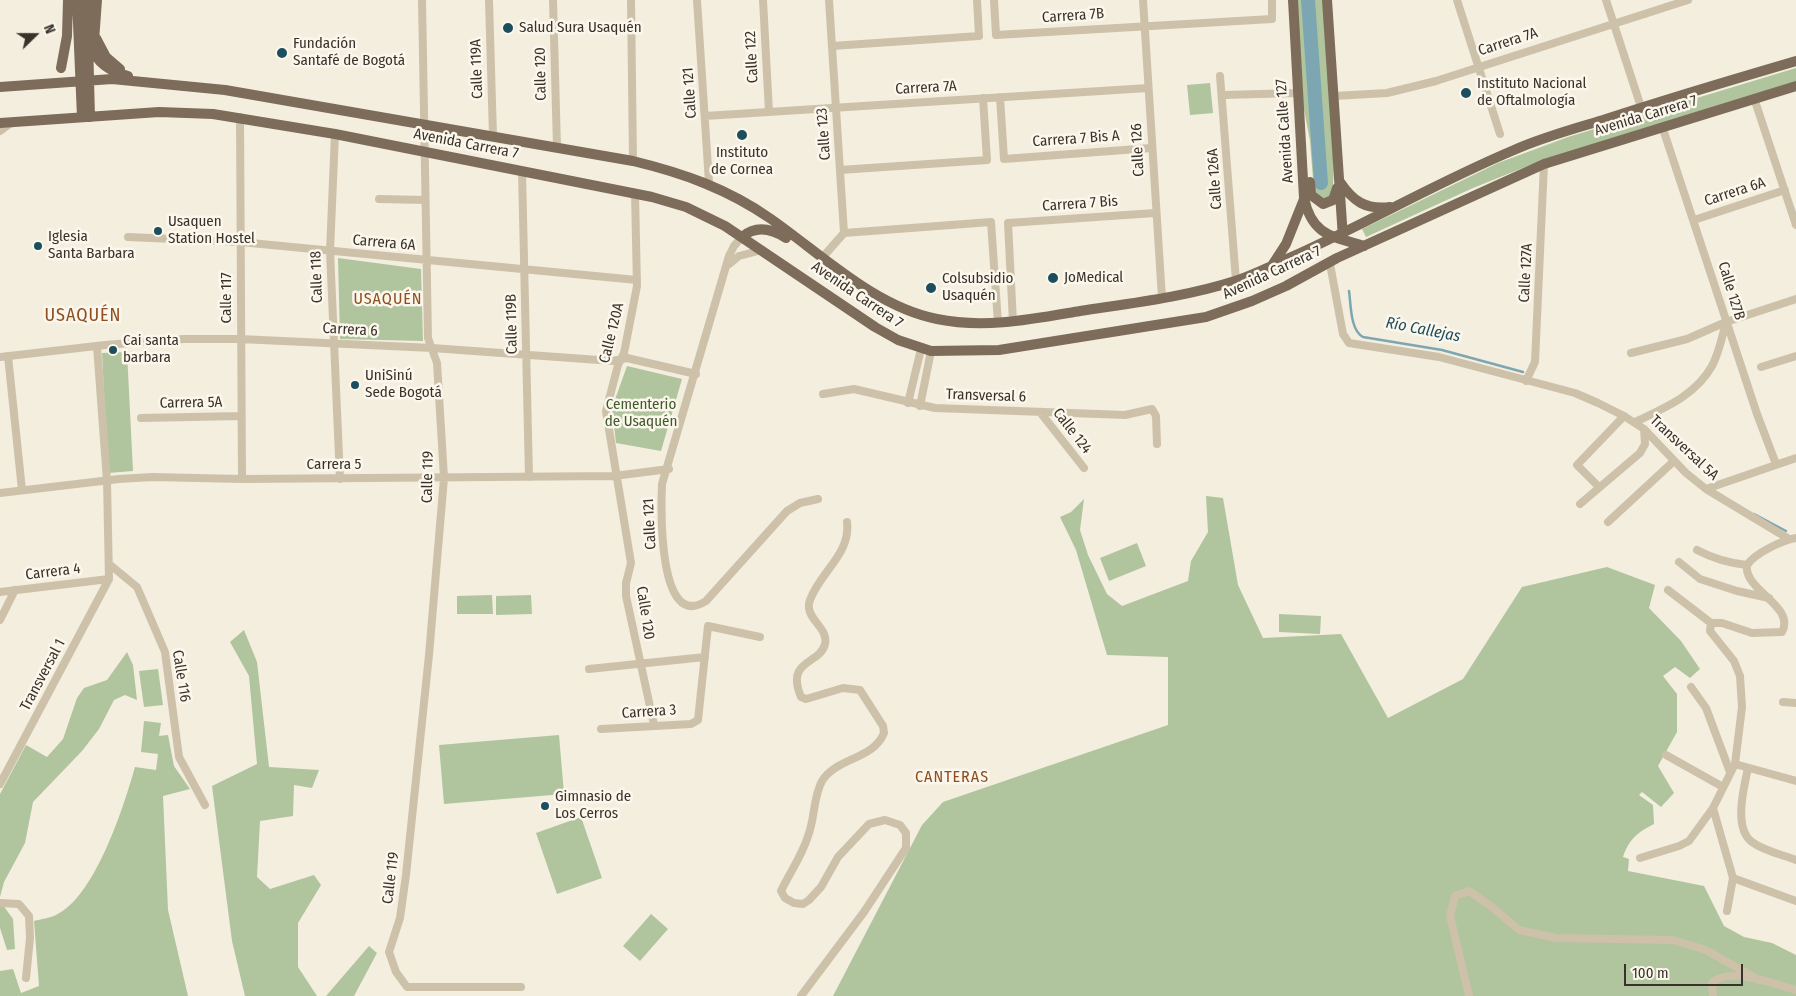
<!DOCTYPE html>
<meta charset="utf-8">
<style>
body{margin:0}
#map{position:relative;width:1796px;height:996px;overflow:hidden;background:#f4eedf;font-family:"Fira Sans Condensed",sans-serif}
canvas{display:block}
.north{position:absolute;left:10px;top:10px;width:50px;height:50px;-webkit-text-stroke:4px #fbf7ec;paint-order:stroke;rotate:68deg;font-size:14px;font-weight:700;line-height:20px;text-align:center;color:#3a322a}
.north::after{content:'';display:block;margin:auto;width:18px;height:22px;background:#3a322a;clip-path:polygon(50% 0,100% 100%,50% 72%,0 100%)}
.scale{position:absolute;left:1624px;top:964px;width:119px;height:22px;box-sizing:border-box;border:2px solid #3a322a;border-top:0;padding-left:6px;font-size:15px;line-height:18px;white-space:nowrap;color:#3a322a;-webkit-text-stroke:4px #fbf7ec;paint-order:stroke}
</style>
<div id="map">
<canvas width="1796" height="996"></canvas>
<div class="north">N</div>
<div class="scale">100 m</div>
</div>
<script>
const ctx = document.querySelector('canvas').getContext('2d');
ctx.lineJoin = 'round';
function fill(path, color) {
  ctx.fillStyle = color;
  ctx.fill(path, 'evenodd');
}
function stroke(path, color, width, dash) {
  ctx.strokeStyle = color;
  ctx.lineWidth = width;
  ctx.lineCap = dash ? 'butt' : 'round';
  ctx.setLineDash(dash || []);
  ctx.stroke(path);
}
function drawText(font, color, halo, rows, align = 'center') {
  ctx.font = font + ' "Fira Sans Condensed",sans-serif';
  ctx.lineWidth = 5;
  ctx.setLineDash([]);
  ctx.textBaseline = 'middle';
  ctx.strokeStyle = halo;
  ctx.fillStyle = color;
  for (const [text, x, y, turn = 0] of rows) {
    ctx.save();
    ctx.translate(x, y);
    ctx.rotate((+turn || 0) * Math.PI / 180);
    ctx.textAlign = isNaN(turn) ? turn : align;
    if (halo) ctx.strokeText(text, 0, 0);
    ctx.fillText(text, 0, 0);
    ctx.restore();
  }
}
const green = new Path2D(`
 M1296,0H1324L1334,146L1333,191L1330,199L1322,201L1314,191L1310,141L1303,104Z
 M1796,68V81L1545,159L1473,188L1366,237L1362,229L1498,163L1568,137Z
 M1210,83L1213,113L1190,115L1187,85Z
 M338,258L421,269L423,341L340,339Z
 M127,352L133,471L108,473L102,353Z
 M627,366L682,379L661,451L616,443L612,408Z
 M1206,496L1223,498L1238,585L1263,638L1341,634L1388,718L1463,679L1522,587L1607,567L1655,585L1649,608L1681,641L1700,669L1690,678L1675,667L1663,676L1677,694V732L1658,766L1674,793L1661,807L1642,792L1639,795L1653,805L1654,824C1638,832 1629,839 1623,857L1629,859L1628,871L1704,886L1724,926L1744,937L1772,943L1796,955V996H833L922,825L943,802L1168,725V657L1107,655L1076,550L1060,517L1071,512L1084,499L1080,530L1088,555L1107,594L1122,606L1188,581L1191,561L1208,532Z
 M1137,543L1146,566L1109,581L1100,558Z
 M492,595L493,614H457V596Z
 M531,595L532,614L496,615V596Z
 M1279,614L1321,616L1320,634L1279,632Z
 M244,630L257,662L269,767L319,770L312,788L294,785L293,816L260,821L257,877L270,889L314,875L321,885L298,923V967L317,996H245L232,941L212,786L257,764L249,676L230,642Z
 M127,652L133,665L137,700L125,695L114,700L99,729L82,751L33,802L25,843L4,882L0,897V794L26,745L47,757L63,739L77,698L84,688L107,680Z
 M158,669L163,705L144,707L139,671Z
 M144,721L161,723L159,736L168,735L174,766L190,789L163,796L168,910L188,996H0V971L13,969L21,993L39,986L34,921C41,919 50,918 56,915C95,897 124,806 135,767L156,770L158,754L141,752Z
 M559,735L564,794L444,804L439,745Z
 M581,817L602,878L557,894L536,833Z
 M0,901L13,919L15,949L7,950L0,928Z
 M651,914L668,929L640,961L623,946Z
 M369,946L377,953L354,996H326Z`);
const stream = new Path2D(`
 M1349,291C1351,304 1350,330 1363,337L1442,350L1523,372
 M1754,514L1786,531`);
const river = new Path2D(`
 M1308,0L1321,183`);
const minor = new Path2D(`
 M422,0L428,338L437,363L444,478L429,655L406,875L400,918L389,952L396,972L407,987H521
 M489,0L493,136
 M553,0L557,147
 M631,0L633,161
 M697,0L709,183
 M763,0L769,112
 M994,0L996,35L1272,19V0
 M1143,0L1162,298
 M1457,0L1500,134
 M1606,0L1641,107
 M832,46L979,36L977,0
 M1220,76L1236,281
 M1223,95L1298,93
 M1334,96L1387,93L1436,81L1688,0
 M1000,97L1004,159L1151,148
 M1754,98L1796,225
 M705,116L1148,88
 M240,117L242,479
 M1662,126L1757,414L1776,464
 M0,131L12,122
 M335,134L330,251L340,479
 M840,170L987,160L983,98
 M522,171L529,477
 M635,194L637,286L624,353L618,365L606,411L631,563L626,583V596L654,725
 M379,199L425,200
 M1694,220L1785,190
 M844,233L991,222L998,323
 M128,237L240,242L637,280
 M742,237L734,246L729,256L662,484C661,509 658,632 706,601L787,511L800,503L818,499
 M822,258L844,233L829,0
 M1330,264L1343,334L1349,343L1439,357L1575,393L1598,403L1624,416L1644,429L1686,473L1706,489L1789,539
 M728,265L739,256L762,250
 M1013,322L1008,223L1155,213
 M1631,353L1687,339L1726,322L1796,299
 M8,356L22,490
 M0,357L105,345L184,339H240L432,348L613,361L627,358L696,374
 M1761,367L1796,356
 M1526,381L1535,362L1544,164
 M823,394L854,389L935,408L1125,415L1152,409L1156,416L1157,444
 M908,403L921,349
 M920,406L931,351
 M1040,412L1084,468
 M141,418L241,416
 M1635,422C1664,408 1695,396 1712,366C1719,353 1722,337 1726,322
 M1599,487L1577,465L1624,416
 M1706,489L1796,458
 M0,493L119,479L152,477L242,479L614,476L669,469
 M1580,504L1640,453L1645,444L1644,429
 M1608,522L1674,461
 M1697,550C1714,559 1728,563 1747,565
 M1679,562L1700,579L1737,591L1769,598
 M109,564L137,587L165,652L179,757L205,805
 M1747,565C1755,553 1783,540 1796,538
 M1668,590L1711,623H1722L1752,633L1782,632C1796,606 1743,590 1747,565
 M0,592L109,579
 M0,620L15,590
 M589,669L705,657
 M1691,687L1706,708L1730,772
 M1783,702L1796,703
 M601,729L691,724L698,720L708,626L760,637
 M1666,755L1723,787
 M1735,764L1796,781
 M1748,768C1744,787 1733,828 1752,842C1764,851 1783,855 1796,860
 M0,784L109,579L107,481L97,346
 M1713,808L1733,878L1727,911
 M1640,858L1679,846L1689,841L1713,808L1735,764L1742,707L1740,676L1734,661L1710,631L1711,623
 M1733,878L1796,901
 M0,903L19,904L29,916L30,938L26,978
 M801,996L864,912L906,848V833L900,825L885,820L869,824L838,857L821,887L809,900L803,904L794,903L785,898L781,891C790,872 802,856 808,836C815,819 813,797 822,781C837,757 873,760 884,733L883,726L860,690L843,688L806,699L801,697C785,659 820,665 825,644C829,627 803,618 810,600C820,572 851,554 847,522
 M1469,996L1450,916L1455,896L1469,891L1492,907L1519,930L1556,938L1673,940L1706,950L1759,980
 M1713,996L1712,983C1728,966 1775,984 1796,990`);
const major = new Path2D(`
 M77,0L82,117
 M87,0L90,117
 M1293,0L1304,198C1312,235 1331,236 1364,246
 M1327,0L1343,238
 M96,38L106,57L120,69
 M89,44C97,63 109,71 128,76
 M93,55L97,0
 M61,68L67,36L68,0
 M0,87L112,79L225,90L633,161C683,173 728,189 771,219C821,254 875,307 937,319C985,329 1033,319 1080,311C1132,303 1185,297 1235,281C1256,274 1277,263 1298,254C1371,221 1440,181 1514,150C1543,137 1573,129 1603,120C1667,99 1731,80 1796,61
 M0,123L159,112L213,114L335,134L652,197L686,207L725,226L875,327L898,340L931,351L999,350L1206,317L1252,301L1286,286L1337,258L1544,164L1796,86
 M1310,182L1311,195L1323,204L1333,200L1337,188
 M1340,182C1353,201 1365,210 1390,207
 M742,237C756,225 772,229 786,238
 M1273,264L1286,244L1304,199`);
const markers = [
 [508,28,6,"#1d4e5e"],
 [282,53,6,"#1d4e5e"],
 [1466,93,6,"#1d4e5e"],
 [742,135,6,"#1d4e5e"],
 [158,231,5,"#1d4e5e"],
 [38,246,5,"#1d4e5e"],
 [1053,278,6,"#1d4e5e"],
 [931,288,6,"#1d4e5e"],
 [113,350,5,"#1d4e5e"],
 [355,385,5,"#1d4e5e"],
 [545,806,5,"#1d4e5e"]
];
const streetNames = [
 ["Carrera 7B",1073,16,-4],
 ["Carrera 7A",1508,42,-18],
 ["Calle 122",752,57,-93],
 ["Calle 119A",477,69,-92],
 ["Calle 120",541,74,-91],
 ["Carrera 7A",926,88,-3],
 ["Calle 121",690,93,-94],
 ["Avenida Carrera 7",1646,116,-17],
 ["Avenida Calle 127",1285,131,-94],
 ["Calle 123",824,134,-94],
 ["Carrera 7 Bis A",1076,139,-4],
 ["Avenida Carrera 7",466,144,11],
 ["Calle 126",1138,150,-93],
 ["Calle 126A",1215,179,-94],
 ["Carrera 6A",1735,192,-18],
 ["Carrera 7 Bis",1080,204,-4],
 ["Carrera 6A",384,243,5],
 ["Avenida Carrera 7",1272,273,-25],
 ["Calle 127A",1526,273,-87],
 ["Calle 118",317,277,-92],
 ["Calle 127B",1731,291,73],
 ["Avenida Carrera 7",857,295,34],
 ["Calle 117",227,298,-90],
 ["Calle 119B",512,324,-91],
 ["Carrera 6",350,330,3],
 ["Calle 120A",612,333,-76],
 ["Transversal 6",986,396,2],
 ["Carrera 5A",191,403,-1],
 ["Calle 124",1072,431,52],
 ["Transversal 5A",1684,448,43],
 ["Carrera 5",334,465],
 ["Calle 119",428,477,-89],
 ["Calle 121",650,524,-93],
 ["Carrera 4",53,572,-7],
 ["Calle 120",645,613,81],
 ["Transversal 1",43,675,-62],
 ["Calle 116",181,676,81],
 ["Carrera 3",649,712,-4],
 ["Calle 119",391,878,-83]
];
const poiNames = [
 ["Salud Sura Usaquén",519,28],
 ["Fundación",293,44],
 ["Santafé de Bogotá",293,61],
 ["Instituto Nacional",1477,84],
 ["de Oftalmología",1477,101],
 ["Instituto",742,153,"center"],
 ["de Cornea",742,170,"center"],
 ["Usaquen",168,222],
 ["Station Hostel",168,239],
 ["Iglesia",48,237],
 ["Santa Barbara",48,254],
 ["JoMedical",1064,278],
 ["Colsubsidio",942,279],
 ["Usaquén",942,296],
 ["Cai santa",123,341],
 ["barbara",123,358],
 ["UniSinú",365,376],
 ["Sede Bogotá",365,393],
 ["Gimnasio de",555,797],
 ["Los Cerros",555,814]
];
const parkNames = [
 ["Cementerio",641,405],
 ["de Usaquén",641,422]
];
const neighbourhoodNames = [
 ["USAQUÉN",388,300],
 ["CANTERAS",952,778]
];
const waterNames = [
 ["Río Callejas",1423,330,11]
];
const quarterNames = [
 ["USAQUÉN",83,316]
];
fill(green, '#b0c49e');
stroke(stream, '#7da6b3', 2.5);
stroke(river, '#7da6b3', 14);
stroke(minor, '#cdc1aa', 8);
stroke(major, '#7d6c5a', 10);
for (const [x, y, r, color] of markers) {
  const dot = new Path2D();
  dot.arc(x, y, r, 0, 2 * Math.PI);
  ctx.fillStyle = color;
  ctx.fill(dot);
  stroke(dot, '#fbf7ec', 2);
}
drawText('15px', '#3a322a', '#fbf7ec', streetNames);
drawText('15px', '#3a322a', '#fbf7ec', poiNames, 'left');
drawText('15px', '#415a2c', '#fbf7ec', parkNames);
ctx.letterSpacing = '1px';
drawText('16px', '#8e4e1f', '#fbf7ec', neighbourhoodNames);
ctx.letterSpacing = '0px';
drawText('italic 16px', '#1d4e5e', '#fbf7ec', waterNames);
ctx.letterSpacing = '1px';
drawText('18px', '#8e4e1f', '#fbf7ec', quarterNames);
ctx.letterSpacing = '0px';
</script>
